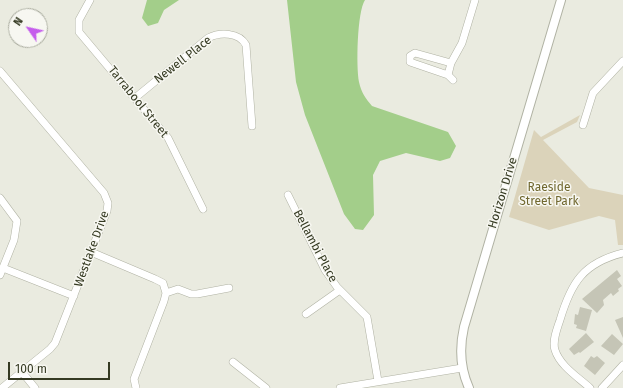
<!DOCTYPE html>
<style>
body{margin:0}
#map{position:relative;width:623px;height:388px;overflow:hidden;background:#eaebe0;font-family:"Fira Sans",sans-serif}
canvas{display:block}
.north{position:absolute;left:8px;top:8px;width:40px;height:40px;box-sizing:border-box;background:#f7f7f1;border:1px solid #a9ab9e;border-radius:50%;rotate:304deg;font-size:11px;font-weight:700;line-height:16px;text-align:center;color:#353a22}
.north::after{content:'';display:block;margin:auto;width:14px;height:18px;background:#c55dec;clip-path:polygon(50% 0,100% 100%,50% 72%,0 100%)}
.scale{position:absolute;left:8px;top:362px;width:102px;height:18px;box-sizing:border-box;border:2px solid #353a22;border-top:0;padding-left:5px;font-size:12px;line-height:14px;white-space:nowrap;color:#353a22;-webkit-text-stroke:3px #f7f7f1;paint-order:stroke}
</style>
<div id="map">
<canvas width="623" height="388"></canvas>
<div class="north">N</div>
<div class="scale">100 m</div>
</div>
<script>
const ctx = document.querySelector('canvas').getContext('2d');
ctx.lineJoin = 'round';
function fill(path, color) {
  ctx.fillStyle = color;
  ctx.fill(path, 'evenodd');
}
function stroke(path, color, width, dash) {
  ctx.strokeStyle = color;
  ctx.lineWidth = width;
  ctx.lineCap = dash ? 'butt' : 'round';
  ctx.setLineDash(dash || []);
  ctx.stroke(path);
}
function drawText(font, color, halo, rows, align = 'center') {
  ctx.font = font + ' "Fira Sans",sans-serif';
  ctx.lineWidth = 3;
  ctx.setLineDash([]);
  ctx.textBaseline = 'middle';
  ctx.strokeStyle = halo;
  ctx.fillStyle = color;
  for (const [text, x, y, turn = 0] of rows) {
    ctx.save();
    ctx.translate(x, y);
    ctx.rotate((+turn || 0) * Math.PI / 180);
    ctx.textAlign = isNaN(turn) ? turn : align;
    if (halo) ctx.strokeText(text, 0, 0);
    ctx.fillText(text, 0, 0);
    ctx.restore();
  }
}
const green = new Path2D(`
 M580,115L577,122L543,140L589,188L623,195V245H618L615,220L599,216L549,230L509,217L534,130L541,137Z`);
const water = new Path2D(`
 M147,0H179L164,10L158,23L148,26L142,18Z
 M287,0H365C357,12 356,67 359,82C361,92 366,99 372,106L448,132L456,146L450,158L440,161L406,153L380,161L373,175L374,215L363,230L355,229L344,214L305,115L296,82Z`);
const building = new Path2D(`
 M617,270L621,276L617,279L622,286L618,289L619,291L613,296L611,293L603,300L604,305L597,313L582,299Z
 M580,307L592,310L586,331L576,328L577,325L574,324L575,314L578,315Z
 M623,317V338L615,320Z
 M586,333L594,342L580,353L579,352L574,355L569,349Z
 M612,334L623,344L614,355L601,346Z
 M591,356L594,358L597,356L605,363L595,375L584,366Z`);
const minor = new Path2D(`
 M90,0L79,20V32L168,138L203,209
 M0,71L104,193L108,203L107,211L55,343L50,349L2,388
 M448,75L410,62V56L415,53L451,63
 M453,80L448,75L451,63L462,43L475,0
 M135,98L208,38C220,32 239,32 246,45L252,126
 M583,125L593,93L623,61
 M288,195L325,270L337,287L367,317L378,381
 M0,198L17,221L14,240L0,275
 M91,252L155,279L163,283L166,293L164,301L134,379L136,388
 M3,268L74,296
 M166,293L178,289L191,294H197L229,288
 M306,314L340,290
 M233,362L266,388
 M22,372L35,388
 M340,388L462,368
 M590,388C578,377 560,366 555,350C552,341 557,329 560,320C571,283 583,263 623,253
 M602,388L623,365`);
const tertiary = new Path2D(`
 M469,388C460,368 459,349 464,327L561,0`);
const streetNames = [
 ["Newell Place",183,60,-38],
 ["Tarrabool Street",138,102,51],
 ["Horizon Drive",503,193,-73],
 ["Bellambi Place",315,246,62],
 ["Westlake Drive",92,249,-70]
];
const parkNames = [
 ["Raeside",549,188],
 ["Street Park",549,202]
];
fill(green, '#dbd3ba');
fill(water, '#a3ce8a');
fill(building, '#c5c5b6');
stroke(minor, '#b0b2a3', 8);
stroke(tertiary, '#b0b2a3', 10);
stroke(minor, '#fff', 7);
stroke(tertiary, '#fff', 8);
drawText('12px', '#353a22', '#f7f7f1', streetNames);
drawText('12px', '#70672e', '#f7f7f1', parkNames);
</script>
